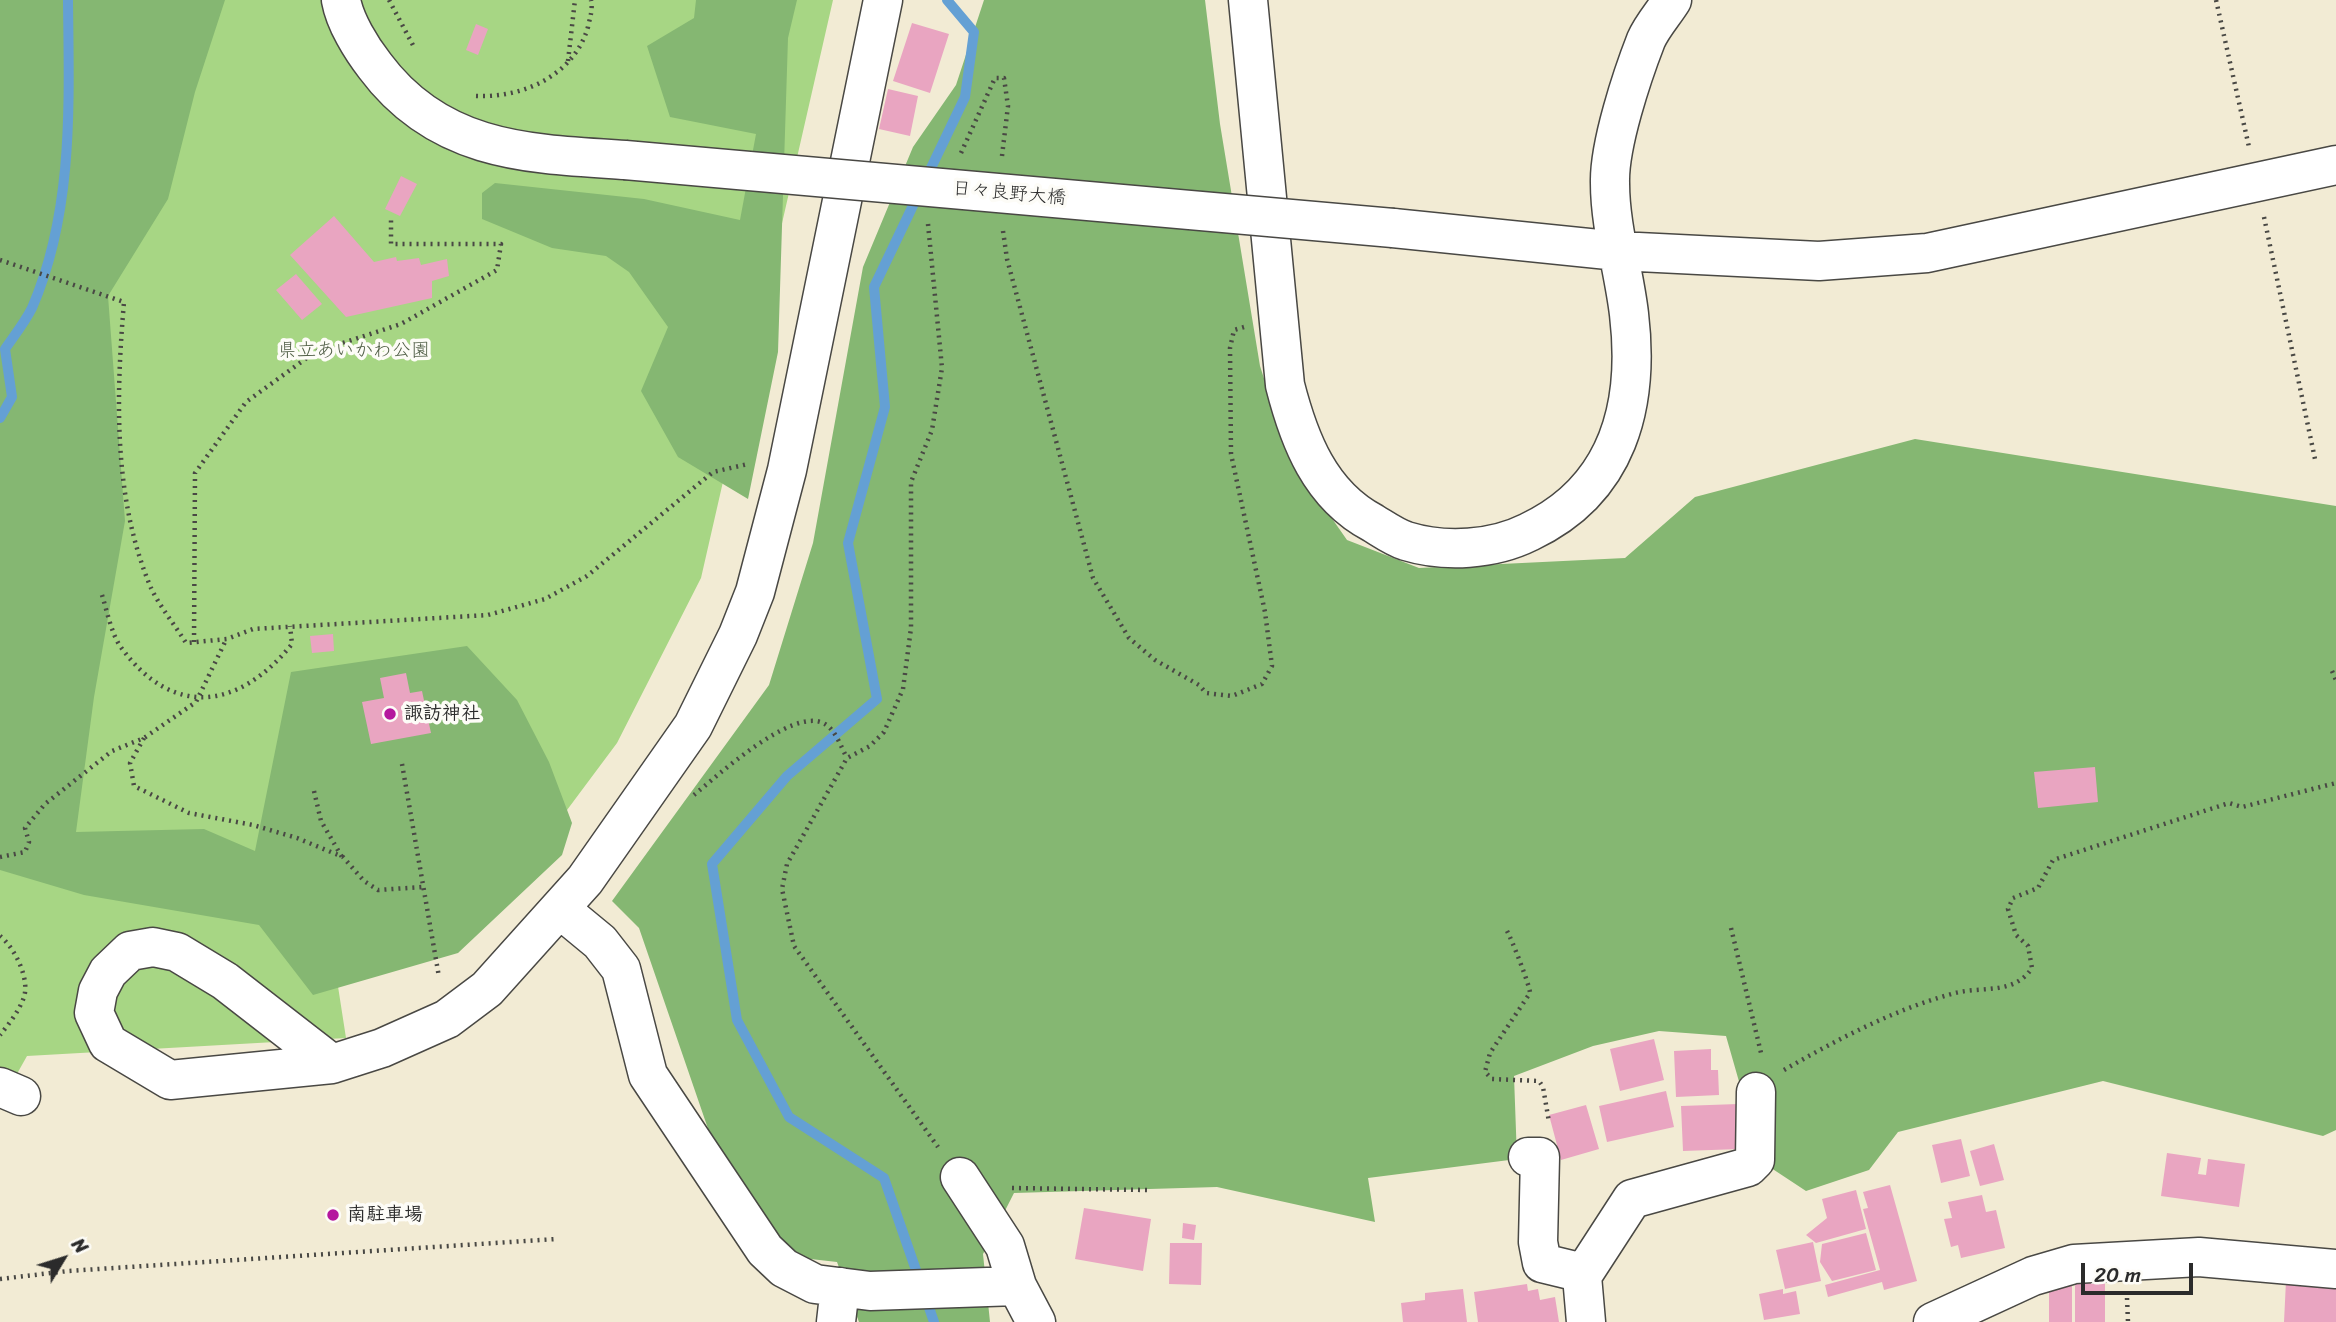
<!DOCTYPE html>
<meta charset="utf-8">
<style>
body{margin:0}
#map{position:relative;width:2336px;height:1322px;overflow:hidden;background:#f2ebd4;font-family:Sriracha,sans-serif}
canvas{display:block}
.north{position:absolute;left:28px;top:1224px;width:70px;height:70px;-webkit-text-stroke:5px #fdfcf7;paint-order:stroke;rotate:52deg;font-size:19px;font-weight:700;line-height:28px;text-align:center;color:#2b2b2b}
.north::after{content:'';display:block;margin:auto;width:24px;height:32px;background:#2b2b2b;clip-path:polygon(50% 0,100% 100%,50% 72%,0 100%)}
.scale{position:absolute;left:2081px;top:1263px;width:112px;height:32px;box-sizing:border-box;border:4px solid #2b2b2b;border-top:0;padding-left:9px;font-size:21px;line-height:24px;white-space:nowrap;color:#2b2b2b;-webkit-text-stroke:5px #fdfcf7;paint-order:stroke}
</style>
<div id="map">
<canvas width="2336" height="1322"></canvas>
<div class="north">N</div>
<div class="scale">20 m</div>
</div>
<script>
const ctx = document.querySelector('canvas').getContext('2d');
ctx.lineJoin = 'round';
function fill(path, color) {
  ctx.fillStyle = color;
  ctx.fill(path, 'evenodd');
}
function stroke(path, color, width, dash) {
  ctx.strokeStyle = color;
  ctx.lineWidth = width;
  ctx.lineCap = dash ? 'butt' : 'round';
  ctx.setLineDash(dash || []);
  ctx.stroke(path);
}
function drawText(font, color, halo, rows, align = 'center') {
  ctx.font = font + ' Sriracha,"Klee One",sans-serif';
  ctx.lineWidth = 7;
  ctx.setLineDash([]);
  ctx.textBaseline = 'middle';
  ctx.strokeStyle = halo;
  ctx.fillStyle = color;
  for (const [text, x, y, turn = 0] of rows) {
    ctx.save();
    ctx.translate(x, y);
    ctx.rotate((+turn || 0) * Math.PI / 180);
    ctx.textAlign = isNaN(turn) ? turn : align;
    if (halo) ctx.strokeText(text, 0, 0);
    ctx.fillText(text, 0, 0);
    ctx.restore();
  }
}
const green = new Path2D(`
 M0,0H833L701,578L617,743L485,920L299,735L346,1038L27,1056L0,1104Z`);
const forest = new Path2D(`
 M0,0H225L195,92L168,199L108,296L125,521L94,697L76,832L204,829L255,851L291,672L467,646L517,700L549,762L572,823L562,855L458,953L313,995L259,925L84,895L0,870Z
 M696,0H797L788,38L778,352L748,499L678,457L641,391L668,327L629,272L606,256L552,248L482,219V193L495,183L644,199L740,220L756,134L670,117L647,46L694,18Z
 M984,0H1205L1220,124L1260,366L1289,457L1347,540L1419,568L1625,558L1695,497L1915,439L2336,506V1130L2323,1136L2103,1081L1898,1132L1869,1170L1806,1191L1762,1162L1726,1036L1659,1031L1593,1046L1514,1076L1517,1159L1368,1178L1375,1222L1217,1187L1014,1193L983,1254L990,1322H859L837,1262L793,1257L715,1149L639,928L612,901L769,685L813,543L863,267L913,147L956,85Z`);
const stream = new Path2D(`
 M0,418L12,397L5,349C14,336 25,322 32,308C74,211 69,103 68,0
 M934,1322L884,1178L789,1117L737,1020L712,864L787,776L877,699L848,543L885,407L874,287L965,97L974,32L947,0`);
const building = new Path2D(`
 M912,23L949,34L930,93L893,81Z
 M476,24L488,29L478,55L466,50Z
 M888,89L918,96L910,136L879,129Z
 M401,176L417,184L400,216L385,209Z
 M334,216L374,262L396,257L397,261L419,258L421,265L447,259L449,276L432,281V298L346,317L290,255Z
 M296,274L322,304L302,320L276,290Z
 M333,634L334,651L312,653L310,636Z
 M406,673L410,693L422,691L431,733L371,744L362,702L384,698L380,678Z
 M2095,767L2098,802L2038,808L2034,772Z
 M1654,1039L1664,1080L1620,1091L1610,1049Z
 M1711,1049V1070H1718L1719,1095L1676,1097L1674,1051Z
 M1666,1091L1674,1127L1607,1142L1599,1106Z
 M1738,1104L1740,1149L1683,1151L1681,1106Z
 M1586,1105L1599,1149L1561,1160L1549,1115Z
 M1961,1139L1970,1176L1941,1183L1932,1145Z
 M1994,1144L2004,1180L1980,1186L1970,1151Z
 M2167,1153L2201,1158L2198,1174L2206,1175L2208,1159L2245,1164L2239,1207L2161,1196Z
 M1890,1185L1917,1281L1884,1290L1882,1282L1828,1297L1825,1285L1880,1270L1863,1209L1868,1208L1863,1192Z
 M1856,1190L1866,1229L1816,1243L1806,1235L1827,1218L1822,1199Z
 M1982,1195L1986,1212L1996,1210L2005,1248L1961,1258L1958,1245L1951,1247L1944,1219L1952,1218L1948,1202Z
 M1084,1208L1151,1219L1143,1271L1075,1259Z
 M1183,1223L1196,1225L1194,1240L1182,1238Z
 M1866,1233L1876,1270L1832,1281L1820,1262L1822,1244Z
 M1813,1242L1821,1281L1785,1289L1776,1250Z
 M1170,1243H1202L1201,1285L1169,1284Z
 M2075,1275H2105V1322H2075Z
 M2286,1281H2336V1322H2284Z
 M1527,1284L1528,1291L1538,1289L1540,1300L1555,1297L1559,1322H1478L1474,1292Z
 M2049,1284H2072V1322H2049Z
 M1463,1289L1467,1322H1403L1401,1303L1425,1300V1293Z
 M1783,1289V1294L1796,1291L1800,1314L1764,1320L1759,1294Z`);
const path = new Path2D(`
 M389,0L415,49
 M2216,0L2249,147
 M568,61L575,0
 M476,96C524,98 574,75 588,27C590,17 593,10 591,0
 M961,153L995,78H1004L1008,106L1002,156
 M2264,217L2315,459
 M928,224L942,368L932,430L911,482V628L903,689L884,732L870,746L847,758L787,864L782,889L794,946L938,1147
 M1003,231L1007,259L1093,578L1129,638L1155,660L1199,685L1206,693L1232,696L1262,684L1272,666L1265,612L1231,454L1230,348L1234,330L1244,327
 M0,260L124,302C116,397 113,498 151,588C160,607 175,625 186,643L227,639L253,629L488,615L545,599L587,576L713,472L748,464
 M102,595C107,611 111,632 120,646C172,719 239,710 292,644L290,626
 M194,642L195,473L246,402L315,352L401,324L497,270L501,244H391V220
 M2332,671L2336,680
 M144,738L130,763L134,786L189,813L253,825L297,838L343,857L364,881L378,890L422,887
 M402,764L439,977
 M314,791L321,821L342,857
 M694,795C717,776 791,708 823,723C835,728 841,747 847,758
 M0,857L25,852L29,842L25,828L45,804L112,751L144,738L196,702L226,640
 M1731,928L1762,1057
 M1507,931C1512,940 1530,986 1530,993L1490,1053L1485,1072L1492,1079L1539,1081L1543,1087L1549,1122
 M0,936C14,947 30,978 24,997C19,1011 9,1024 0,1035
 M1784,1070C1838,1039 1895,1009 1955,993C1983,986 2014,995 2032,968L2028,946L2016,935L2008,909L2013,898L2038,888L2053,860L2229,803L2242,807L2336,783
 M1012,1188L1147,1190
 M0,1279L68,1271L556,1239
 M2127,1298L2128,1322`);
const minor = new Path2D(`
 M341,0C345,22 361,48 375,66C439,152 528,154 625,160
 M1248,0L1285,385C1299,440 1320,495 1373,523C1383,529 1394,537 1406,541C1445,553 1493,550 1529,532C1618,490 1640,406 1629,314C1624,271 1610,227 1610,183C1609,145 1632,76 1646,40C1652,26 1664,13 1672,0
 M1393,228L1618,251L1819,261L1927,253L2336,165
 M560,909L600,942L621,969L648,1075L765,1250L784,1268L815,1284L870,1291L1017,1286
 M332,1064L225,981L177,952L153,947L130,951L108,972L98,991L94,1013L108,1043L170,1080L332,1064L382,1048L447,1019L487,989L585,880L693,726L738,635L755,592L787,470L883,0
 M0,1087L21,1096
 M1528,1157H1540L1538,1242L1542,1263L1579,1272L1582,1276
 M960,1177L1005,1246L1017,1286L1036,1322
 M836,1322L840,1287
 M1586,1322L1582,1276L1632,1199L1748,1167L1755,1160L1756,1092
 M1933,1322L2033,1276L2074,1264L2199,1257L2336,1269`);
const minorBridge = new Path2D(`
 M625,160L1393,228`);
const markers = [
 [390,714,7,"#b5179e"],
 [333,1215,7,"#b5179e"]
];
const streetNames = [
 ["日々良野大橋",1009,194,5]
];
const parkNames = [
 ["県立あいかわ公園",354,351]
];
const poiNames = [
 ["諏訪神社",404,714],
 ["南駐車場",347,1215]
];
fill(green, '#a7d684');
fill(forest, '#85b772');
stroke(stream, '#64a0d4', 10);
fill(building, '#e9a5c1');
stroke(minor, '#494844', 41);
stroke(path, '#494844', 4.5, [2, 5]);
stroke(minor, '#fff', 38);
stroke(minorBridge, '#494844', 41, []);
stroke(minorBridge, '#fff', 38);
for (const [x, y, r, color] of markers) {
  const dot = new Path2D();
  dot.arc(x, y, r, 0, 2 * Math.PI);
  ctx.fillStyle = color;
  ctx.fill(dot);
  stroke(dot, '#fdfcf7', 2.5);
}
drawText('19px', '#2b2b2b', '#fdfcf7', streetNames);
drawText('19px', '#505e46', '#fdfcf7', parkNames);
drawText('bold 19px', '#2b2b2b', '#fdfcf7', poiNames, 'left');
</script>
